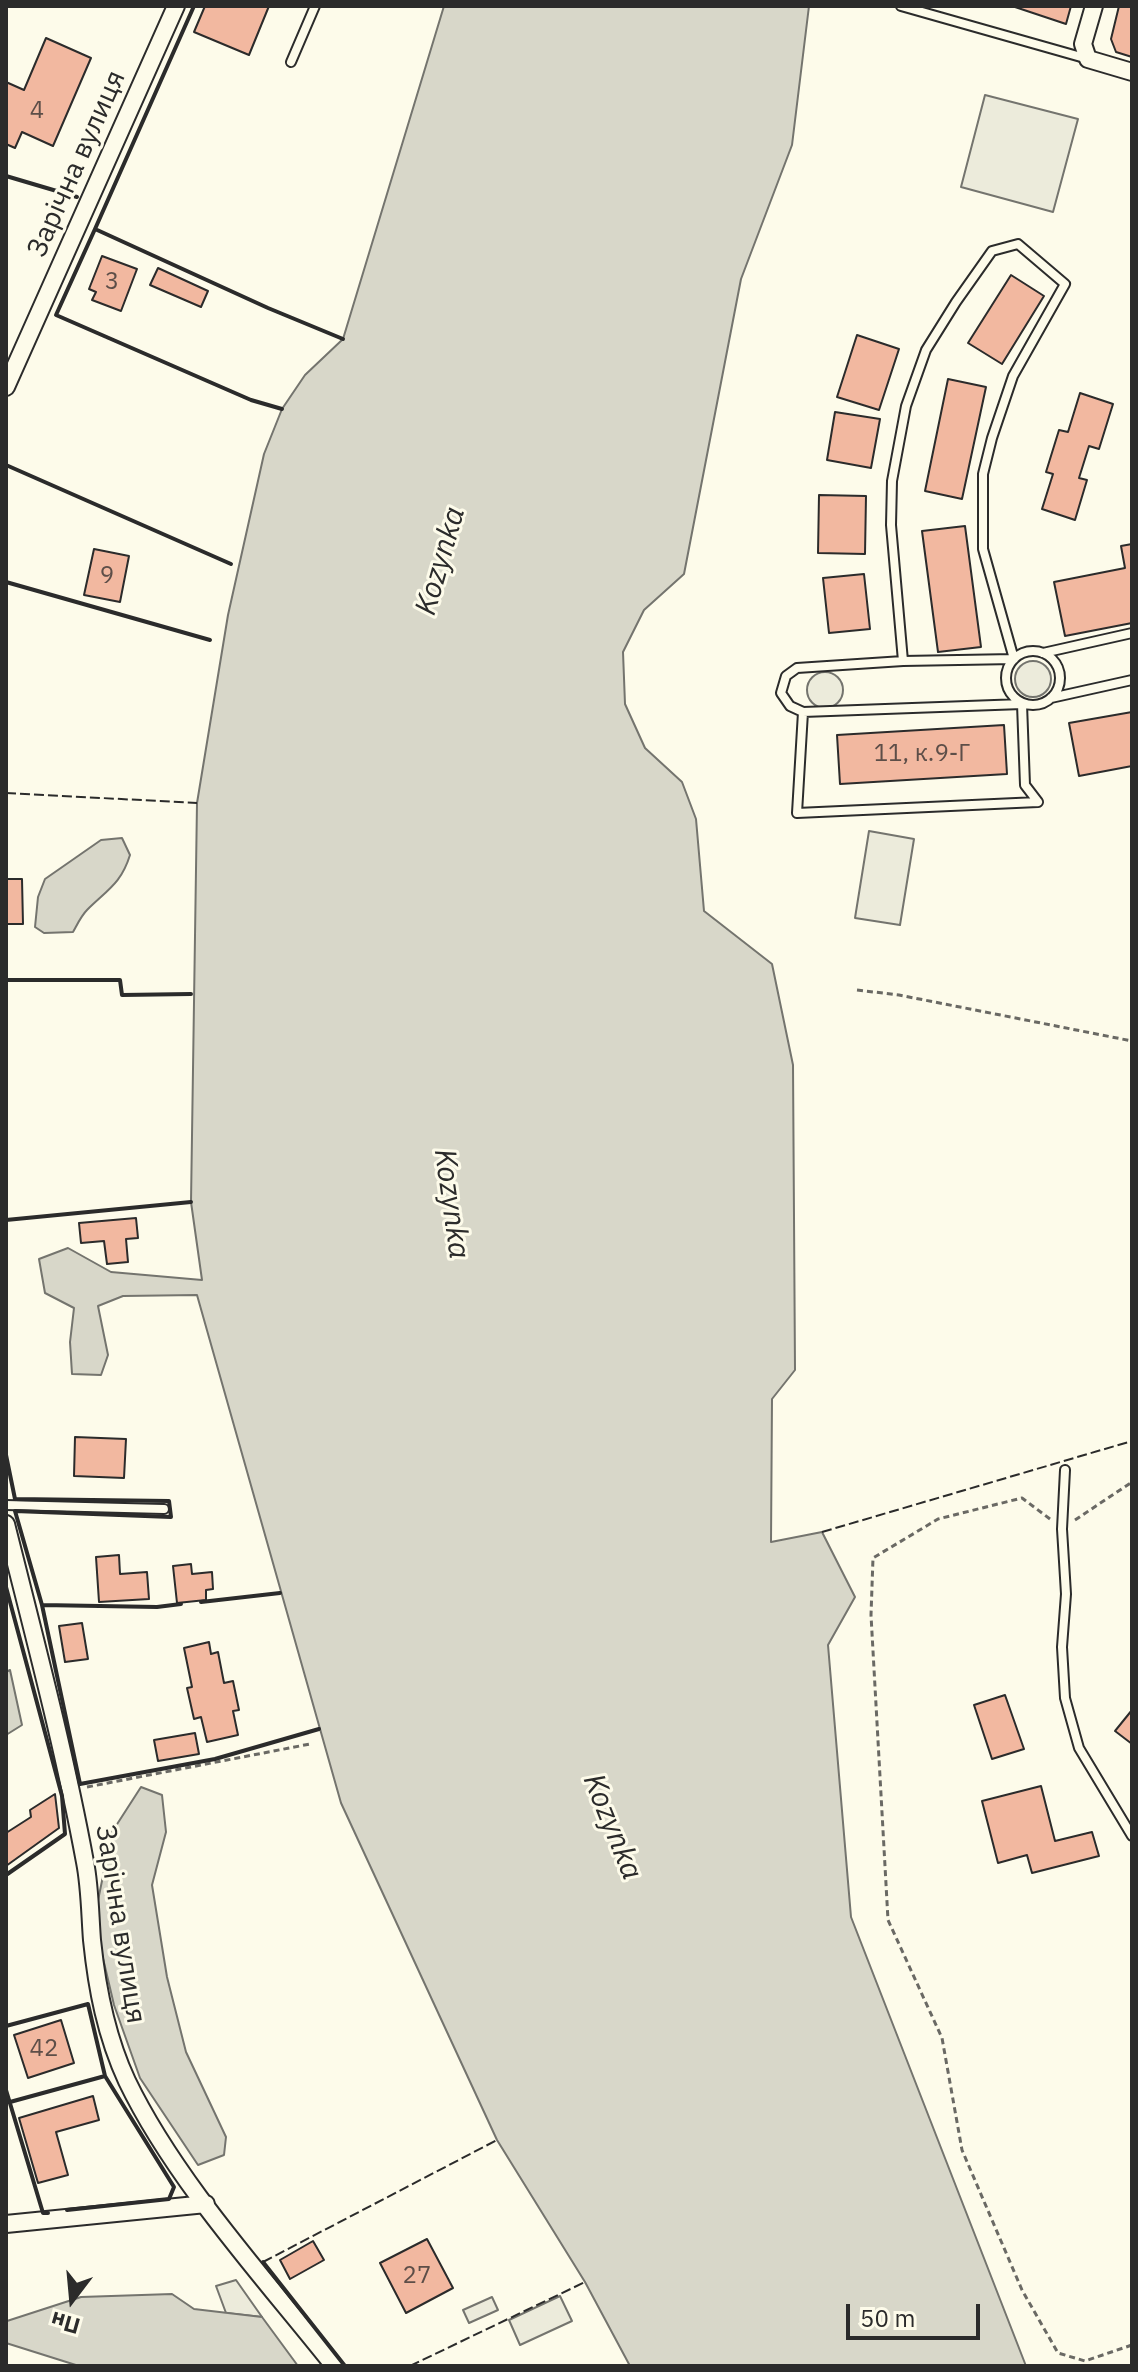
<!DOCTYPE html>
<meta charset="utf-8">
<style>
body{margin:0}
#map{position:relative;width:1138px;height:2372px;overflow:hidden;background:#fdfbea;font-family:"IBM Plex Sans",sans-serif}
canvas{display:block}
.frame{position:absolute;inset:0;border:8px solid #2b2b2b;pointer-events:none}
.north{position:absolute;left:32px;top:2260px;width:80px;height:80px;-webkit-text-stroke:6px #fdfbea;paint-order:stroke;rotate:196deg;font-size:22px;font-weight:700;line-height:32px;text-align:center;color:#2b2b2b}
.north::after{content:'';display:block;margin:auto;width:28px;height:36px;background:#2b2b2b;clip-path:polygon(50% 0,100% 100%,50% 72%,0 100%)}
.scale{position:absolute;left:846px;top:2304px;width:134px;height:36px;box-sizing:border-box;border:4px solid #2b2b2b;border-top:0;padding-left:10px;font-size:24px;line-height:28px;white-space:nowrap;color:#2b2b2b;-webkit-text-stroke:6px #fdfbea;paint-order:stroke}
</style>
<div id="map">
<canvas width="1138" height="2372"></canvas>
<div class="frame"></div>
<div class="north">Пн</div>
<div class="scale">50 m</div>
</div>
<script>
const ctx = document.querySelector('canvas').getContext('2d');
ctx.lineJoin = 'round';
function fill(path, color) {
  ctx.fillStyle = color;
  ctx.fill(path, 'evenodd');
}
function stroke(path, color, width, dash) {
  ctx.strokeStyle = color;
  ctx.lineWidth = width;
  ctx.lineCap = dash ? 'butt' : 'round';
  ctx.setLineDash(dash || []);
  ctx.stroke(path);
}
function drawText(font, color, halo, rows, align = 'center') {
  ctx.font = font + ' "IBM Plex Sans",sans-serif';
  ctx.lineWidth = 6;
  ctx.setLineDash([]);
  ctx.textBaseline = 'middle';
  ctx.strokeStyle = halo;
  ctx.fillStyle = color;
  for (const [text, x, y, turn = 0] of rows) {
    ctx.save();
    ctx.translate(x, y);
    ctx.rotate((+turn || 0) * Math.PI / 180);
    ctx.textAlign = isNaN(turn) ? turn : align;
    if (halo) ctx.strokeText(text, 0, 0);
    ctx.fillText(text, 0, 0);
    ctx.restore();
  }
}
const green = new Path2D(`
 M985,95L1078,119L1053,212L961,187Z
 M1015 679a18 18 0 1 1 36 0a18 18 0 1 1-36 0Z
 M807 690a18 18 0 1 1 36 0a18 18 0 1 1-36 0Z
 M869,831L914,839L900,925L855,918Z
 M236,2280L262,2317L226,2313L216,2286Z
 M560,2296L572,2321L520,2345L509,2320Z
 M492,2297L498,2310L469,2323L463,2310Z`);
const water = new Path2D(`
 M444,6H809L792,145L741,279L684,574L644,610L623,652L625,704L645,748L682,782L696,819L704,911L772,964L793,1065L795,1370L772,1399L771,1542L822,1532L855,1597L828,1645L851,1917L1026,2366H630L585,2282L497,2140L341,1803L197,1295L123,1296L98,1306L108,1355L101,1375L72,1374L70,1342L74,1308L45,1293L39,1259L68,1248L111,1272L202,1280L191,1202L197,803L228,615L264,454L282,409L305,375L343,339Z
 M122,838L130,855C121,884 107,890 87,910C81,916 77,925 73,932L44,933L35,927L38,897L45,879L101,840Z
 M10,1670L22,1725L6,1735V1672Z
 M141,1787L162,1795L166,1832L152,1885L167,1977L186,2052L226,2137L224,2155L198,2165L140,2078L114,2005L94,1920L112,1832Z
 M172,2294L194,2309L262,2317L298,2366H79L6,2343L7,2321L81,2297Z`);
const building = new Path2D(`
 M205,6H269L249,55L194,32Z
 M1012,6H1071L1066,24Z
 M1119,6H1132V57L1116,52L1111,39Z
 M46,38L91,58L53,146L22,132L15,148L6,144V82L24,90Z
 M102,256L137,269L121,311L92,300L96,292L89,289Z
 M158,268L208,291L201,307L150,285Z
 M1011,275L1044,296L1002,364L968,343Z
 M857,335L899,349L879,410L837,397Z
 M948,379L986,387L962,499L925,491Z
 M1080,393L1113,404L1099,449L1089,446L1079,478L1087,480L1075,520L1042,509L1053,474L1046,472L1059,430L1068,432Z
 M835,412L880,419L871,468L827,460Z
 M819,495L866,496L865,554L818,553Z
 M965,526L981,647L938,652L922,531Z
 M1132,544V623L1065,636L1054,582L1125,568L1121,546Z
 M94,549L129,556L120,602L84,595Z
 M864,574L870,629L829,633L823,578Z
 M1132,712V766L1079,776L1069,723Z
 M1004,725L1007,774L840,784L837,735Z
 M7,879H22L23,924H6Z
 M136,1218L138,1238L126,1239L128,1262L107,1264L104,1241L81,1243L79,1223Z
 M75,1437L126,1439L124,1478L74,1476Z
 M119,1555L120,1574L147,1572L149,1599L99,1602L96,1557Z
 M191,1564L192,1574L212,1572L213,1589L206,1590V1600L177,1603L173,1566Z
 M82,1623L88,1659L65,1662L59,1626Z
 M209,1642L211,1654L218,1652L224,1683L233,1681L239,1710L233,1711L238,1735L207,1742L201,1717L194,1719L187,1688L192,1687L184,1648Z
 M1005,1695L1024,1749L992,1759L974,1705Z
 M1132,1710V1744L1115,1731Z
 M195,1733L199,1754L158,1761L154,1740Z
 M1041,1786L1055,1841L1092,1832L1099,1856L1032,1873L1027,1855L998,1863L982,1801Z
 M55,1794L59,1828L6,1866V1833L31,1817L30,1810Z
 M61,2020L74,2063L28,2078L14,2035Z
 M93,2096L99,2120L56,2132L68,2175L38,2183L19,2118Z
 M427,2239L453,2288L406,2313L380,2263Z
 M313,2241L324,2260L290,2279L280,2260Z`);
const path = new Path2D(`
 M857,990L899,995L1132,1041
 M1050,1519L1022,1498L938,1519L873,1558L871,1615L888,1920L942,2038L962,2150L1022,2290L1058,2353L1085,2361L1132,2345
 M1075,1520L1132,1482
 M87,1787L310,1744`);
const lane = new Path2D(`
 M901,6L1088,59
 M291,62L315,6
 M1006 678a27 27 0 1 1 54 0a27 27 0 1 1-54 0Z
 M1043,653L1132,633
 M903,661L1014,659L983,549V474L992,438L1013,376L1065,284L1018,244L992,251L956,302L926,350L906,406L892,481L891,525L903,661L797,668L786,676L781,693L790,706L803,712L1022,704L1025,785L1038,802
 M1051,698L1132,680
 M803,712L797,813L1038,802
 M1065,1470L1062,1529L1066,1594L1062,1647L1065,1698L1079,1748L1132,1836
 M6,1505L164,1509`);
const street = new Path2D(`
 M1094,6L1083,44L1088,59L1132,72
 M6,387L176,6
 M6,1524C34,1636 64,1748 85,1862C90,1887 90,1914 92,1940C97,1989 106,2036 127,2081C175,2181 265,2279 334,2366
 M6,2224L206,2204`);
const fence = new Path2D(`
 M6,793L197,803
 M822,1532L1132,1441
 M263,2262L497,2140
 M410,2366L585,2282`);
const wall = new Path2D(`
 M6,176L77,197
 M95,229L194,6
 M282,409L251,400L56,315L95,229L268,308L343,339
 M6,465L231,564
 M6,582L210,640
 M6,980H120L122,995L191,994
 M6,1220L191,1202
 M6,1455L15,1499L169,1501L171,1517L15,1511L42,1605
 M6,1587L62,1796L65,1834L6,1875
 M201,1602L280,1593
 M181,1604L157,1607L42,1605L80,1784L215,1759L319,1729
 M6,2026L88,2004L105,2076L174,2187L169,2199L67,2210
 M6,2090L43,2213H48
 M10,2102L105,2076
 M263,2262L345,2366`);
const numberNames = [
 ["4",37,111],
 ["3",112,282],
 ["9",107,576],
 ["11, к.9-Г",922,754],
 ["42",44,2049],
 ["27",417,2276]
];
const streetNames = [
 ["Зарічна вулиця",77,164,-66],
 ["Зарічна вулиця",120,1924,81]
];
const waterNames = [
 ["Kozynka",441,561,-74],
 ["Kozynka",451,1204,82],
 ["Kozynka",612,1827,68]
];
fill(green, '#ecebdb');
stroke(green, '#74746e', 2);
fill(water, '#d8d7c9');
stroke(water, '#74746e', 2);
fill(building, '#f2b8a0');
stroke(building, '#2b2b2b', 2);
stroke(lane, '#2b2b2b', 12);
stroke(street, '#2b2b2b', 20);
stroke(path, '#6a6964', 3, [6, 4]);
stroke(lane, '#fdfbea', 8);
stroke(street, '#fdfbea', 16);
stroke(fence, '#2b2b2b', 2, [10, 4]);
stroke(wall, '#2b2b2b', 4);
drawText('24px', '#5d4e48', null, numberNames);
drawText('28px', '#2b2b2b', '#fdfbea', streetNames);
drawText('italic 30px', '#2b2b2b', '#fdfbea', waterNames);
</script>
